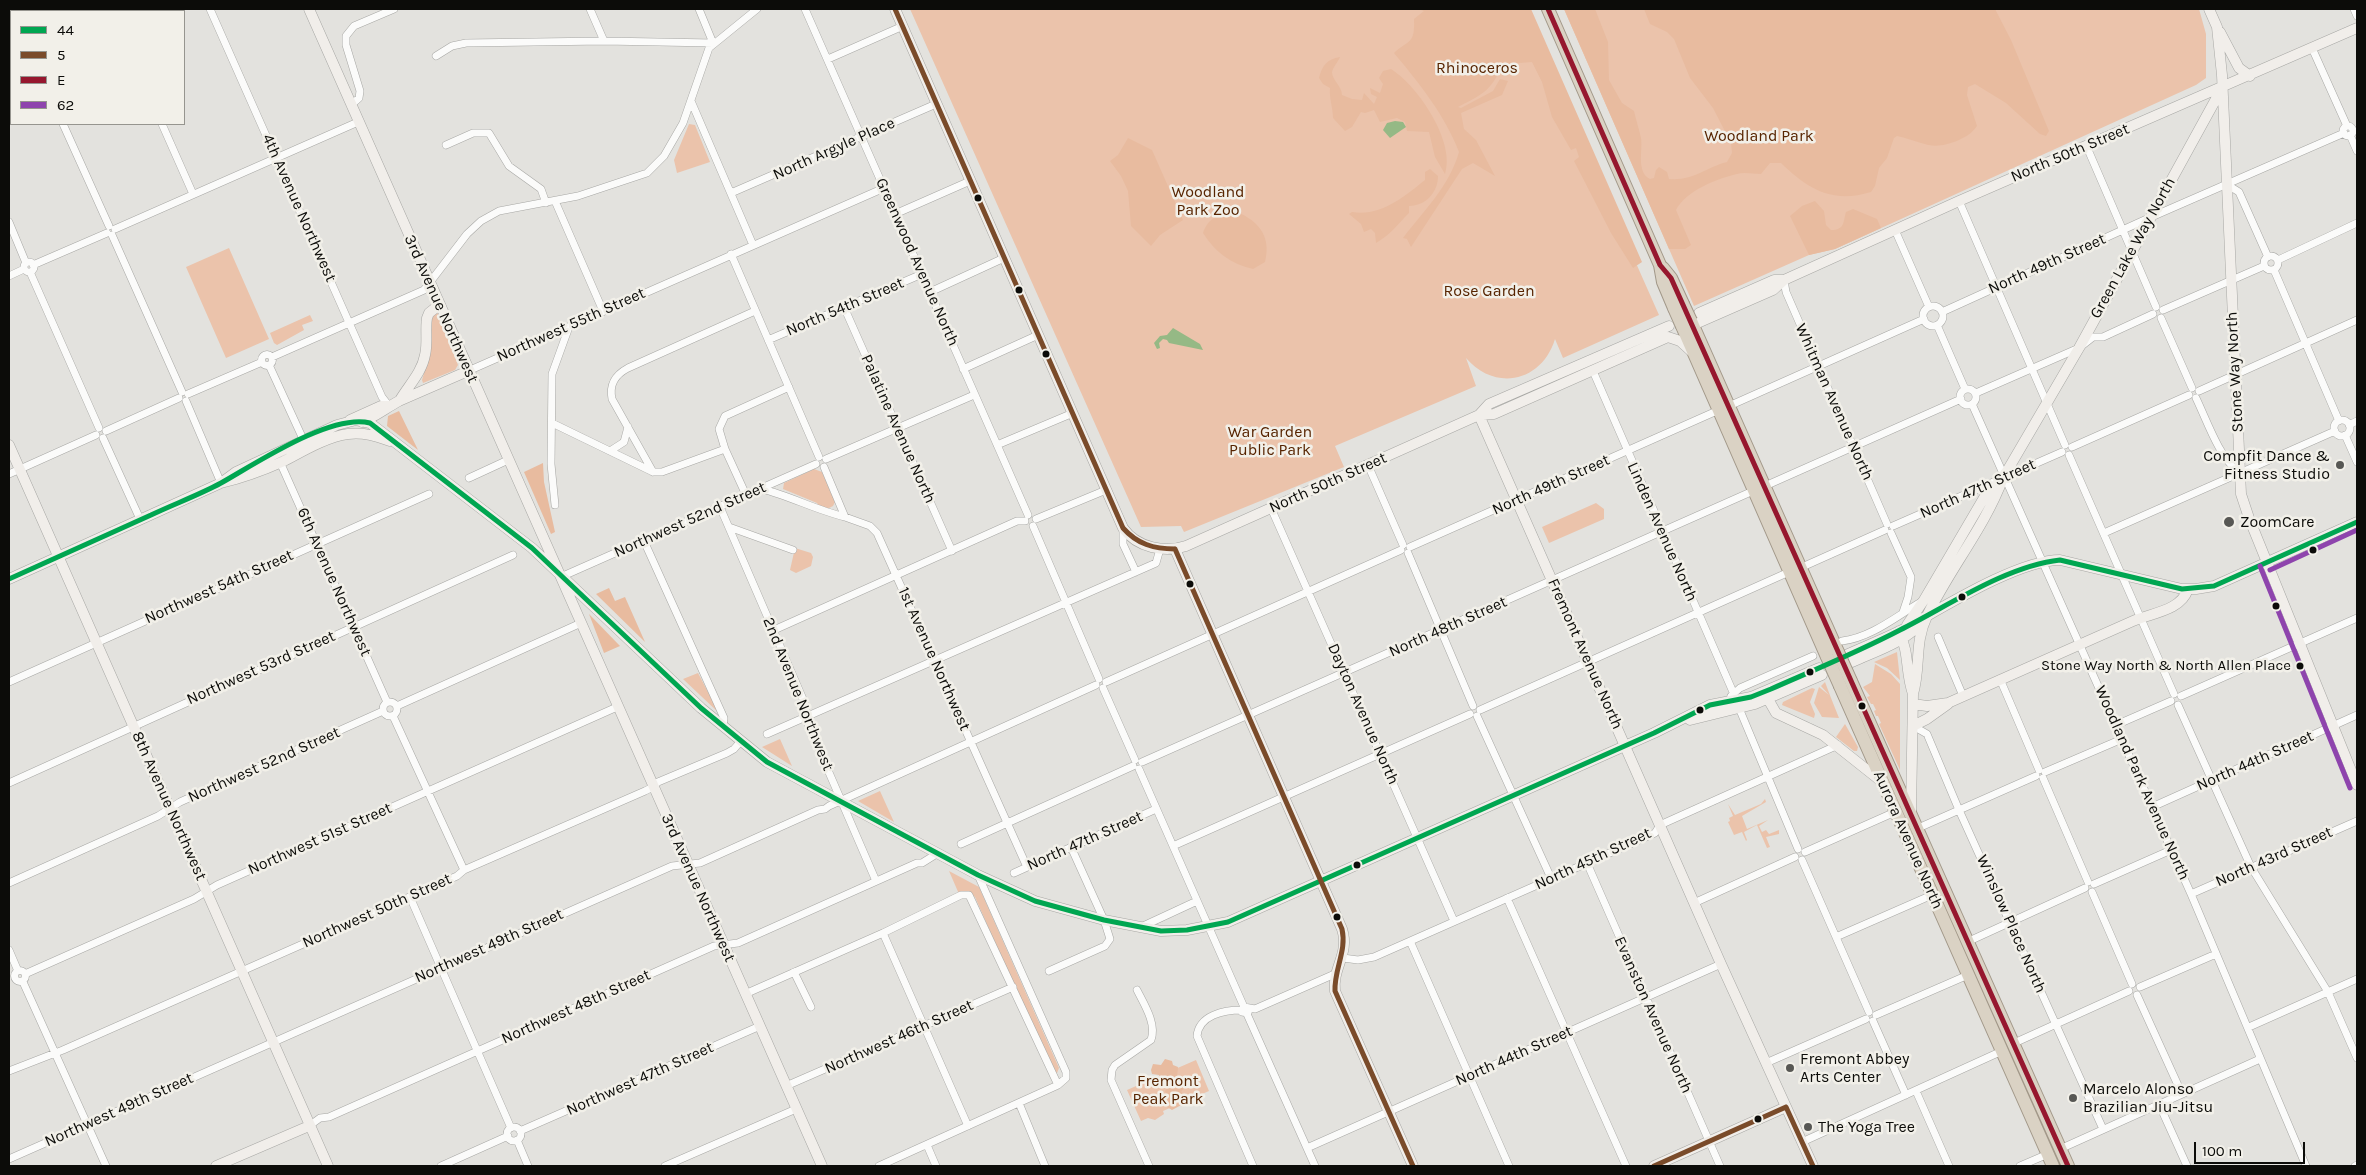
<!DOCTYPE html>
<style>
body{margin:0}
#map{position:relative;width:2366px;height:1175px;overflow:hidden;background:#e3e2de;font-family:Karla,sans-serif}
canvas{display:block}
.frame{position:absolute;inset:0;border:10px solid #0c0c09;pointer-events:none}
.legend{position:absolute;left:10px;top:10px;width:175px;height:115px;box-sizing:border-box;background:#f2f0e9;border:1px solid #96958f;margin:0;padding:6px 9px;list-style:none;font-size:15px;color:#0c0c09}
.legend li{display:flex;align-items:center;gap:10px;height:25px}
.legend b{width:25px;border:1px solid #96958f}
.scale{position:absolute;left:2194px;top:1142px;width:111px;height:22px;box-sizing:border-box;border:2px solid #0c0c09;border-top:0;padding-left:6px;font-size:15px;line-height:18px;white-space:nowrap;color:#0c0c09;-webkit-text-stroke:4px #f2f0e9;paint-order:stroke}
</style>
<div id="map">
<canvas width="2366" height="1175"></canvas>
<div class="frame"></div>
<ul class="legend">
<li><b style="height:6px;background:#00a651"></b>44</li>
<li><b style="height:6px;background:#7a4b2a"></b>5</li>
<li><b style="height:6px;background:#96172e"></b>E</li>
<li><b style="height:6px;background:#8e44ad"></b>62</li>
</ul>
<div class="scale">100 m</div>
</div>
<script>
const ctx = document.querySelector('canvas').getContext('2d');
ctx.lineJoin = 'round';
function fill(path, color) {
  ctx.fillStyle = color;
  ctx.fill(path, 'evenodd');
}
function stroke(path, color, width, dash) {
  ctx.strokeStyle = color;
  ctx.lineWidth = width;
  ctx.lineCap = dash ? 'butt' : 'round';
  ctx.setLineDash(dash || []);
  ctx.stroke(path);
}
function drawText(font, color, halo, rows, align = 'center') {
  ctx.font = font + ' Karla,sans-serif';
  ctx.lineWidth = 5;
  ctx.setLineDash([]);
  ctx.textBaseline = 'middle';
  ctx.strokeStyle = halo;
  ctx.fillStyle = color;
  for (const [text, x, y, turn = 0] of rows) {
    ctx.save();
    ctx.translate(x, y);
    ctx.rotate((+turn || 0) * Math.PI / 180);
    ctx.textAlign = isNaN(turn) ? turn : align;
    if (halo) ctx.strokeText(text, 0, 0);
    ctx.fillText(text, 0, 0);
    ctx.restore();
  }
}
const green = new Path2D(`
 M910,9H1516L1588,155L1659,315L1563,358L1555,339C1542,382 1495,392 1466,358L1476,386L1335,446L1344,467L1184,532L1181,526L1141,527Z
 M1564,9H2199L2206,34V78L2196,85L1835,249L1809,255L1694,306Z
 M689,124L695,125L710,162L677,173L674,160Z
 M229,248L269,339L226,358L186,267Z
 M437,312L458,365L455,370L423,383L422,380L430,353L429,320Z
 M310,315L313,321L302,325L304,330L277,345L274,343L270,333Z
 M814,469L822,472L835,502L833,506L825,510L820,508L817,503L783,489L784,483Z
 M1596,503L1604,509V519L1549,543L1542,527Z
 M795,548L811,553L813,557L811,566L796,573L790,570Z
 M1897,652L1900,680L1887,668L1874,662Z
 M1875,664L1891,674L1900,684V770L1879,724L1881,723L1878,716H1876L1874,711L1876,710L1873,704H1871L1867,697L1870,696L1863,687L1872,682Z
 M698,673L719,713L683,679Z
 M1825,682L1831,698L1839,718L1822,717L1814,703L1819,687L1829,695L1821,686Z
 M1812,688L1815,689L1810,702L1815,714L1814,718L1782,705L1783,702Z
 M1845,724L1858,747L1857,751H1854L1836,737Z
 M780,739L792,766L762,747Z
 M880,791L894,822L858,801Z
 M1765,799L1766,802L1742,816L1747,829L1768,820L1759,826L1762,832L1766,830L1769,834L1779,830V834L1766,837L1770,847L1767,848L1757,825L1744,832L1747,840L1746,841L1742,832L1734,835L1728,822L1730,821L1729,818L1733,816L1728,804L1735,815L1761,804Z
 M949,871L979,887L1059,1068L1057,1073L1052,1072L975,897L966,891L959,894Z
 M1196,1060L1209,1091L1163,1111L1164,1114L1155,1120L1148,1118L1141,1121L1127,1090Z`);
const forest = new Path2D(`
 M1419,9H1531L1642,262L1633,268L1611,233L1574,161L1579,157L1576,148L1571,150L1552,117L1542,82L1532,62L1507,64L1505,61C1490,91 1487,92 1458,107L1461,108L1493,91L1500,79L1508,81L1502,95L1461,113L1464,129L1476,140L1495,176L1473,163L1462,169L1411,247L1407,239L1403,238C1424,210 1449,187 1459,152C1445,115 1419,83 1394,53C1409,39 1415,45 1414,19L1424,11Z
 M1564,9H1595L1608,42L1609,80L1622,103L1634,111C1636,120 1639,129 1641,138C1643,150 1636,172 1650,179L1654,178L1656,170L1659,167L1667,172L1669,179C1694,181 1704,168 1727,162L1732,153L1731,143L1713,108L1690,78L1674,39L1667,32L1650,24L1644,9H1995L2011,40L2049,131L2046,136L2040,134L2006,103L1975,84L1968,87L1967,95L1977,126C1971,134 1967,136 1959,140C1931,152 1924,142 1897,136L1894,138L1887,158L1879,168L1875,186L1871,192C1832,204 1808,189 1781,163H1770L1761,174C1753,174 1744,172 1737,174C1716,179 1686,191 1676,210L1691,245L1685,249H1669Z
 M1340,57C1338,62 1333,67 1332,72C1332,80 1342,86 1342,95L1352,99L1362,100L1364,93L1374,104L1377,97L1371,94L1370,88L1380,93L1383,84L1379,78L1383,71L1391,69C1418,86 1456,142 1445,174L1435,157L1429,132L1407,131L1405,122L1397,118L1380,122L1374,110L1365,113L1361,112L1352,127L1345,131L1333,118C1333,108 1329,98 1330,88L1323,84L1319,78C1322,66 1327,59 1340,57Z
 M1128,138L1152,150L1183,220L1160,235L1151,246L1131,226L1128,191L1121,176L1110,161L1118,155Z
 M1430,169L1438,176C1438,192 1426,206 1409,206V213C1398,224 1390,235 1376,243L1375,233L1371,229L1364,232L1361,224L1349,214L1352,212C1380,217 1404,197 1425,180V172Z
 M1815,201L1824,211L1826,225L1831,230C1845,230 1843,222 1846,212L1853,209L1877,219L1881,228L1835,249L1809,255L1790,216L1802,206Z
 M1232,210C1257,219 1272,235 1265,262L1253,269C1231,264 1215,252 1203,233C1208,218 1218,215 1232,210Z
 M399,411L418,450L387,426L388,416Z
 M543,463L544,482L555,532L551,534L524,472Z
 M609,588L615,601L625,597L645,642L596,594Z
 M589,614L620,646L604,653Z
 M1165,1059L1172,1061L1173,1065L1178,1067L1177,1077L1184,1081L1181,1086L1184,1088L1181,1092L1187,1097V1102L1172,1110L1167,1107L1168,1097L1165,1091L1170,1085L1161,1082L1159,1075L1152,1074L1151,1070L1153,1064L1161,1065Z`);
const water = new Path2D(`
 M1395,121L1403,122L1406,127L1390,138L1383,130L1387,123Z
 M1173,328L1200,344L1203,350L1169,343L1167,340L1163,339L1159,343L1160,348L1157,349L1154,343L1160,336L1167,335Z`);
const street = new Path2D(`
 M13,9L14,11
 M111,9L112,11
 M210,9L382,397L389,406
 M590,9L604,41
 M699,9L713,43
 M805,9L1028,515
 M2354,9L2357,16
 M156,11L162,9
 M2312,48L2347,126
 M436,56L452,46L466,43L604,41L713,43
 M828,59L903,26
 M9,77L11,76
 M691,101L753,245
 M351,105L359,98L360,91L346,45V36L354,26L394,9
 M63,124L109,226
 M162,124L193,194
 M2343 131a5 5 0 1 1 10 0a5 5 0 1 1-10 0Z
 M2350,135L2357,151
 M446,145L473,133H489L509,166L541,189L546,203
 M2086,145L2156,307
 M2226,184L2239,192L2268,257
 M731,193L936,104
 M555,201L603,311
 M1959,201L2065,445
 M895,214L970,181
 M9,222L26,263
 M115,229L358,122
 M1895,230L1929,307
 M112,235L182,392
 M731,254L819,457
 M2264 263a7 7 0 1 1 14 0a7 7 0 1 1-14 0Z
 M2278,260L2357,223
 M24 267a5 5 0 1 1 10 0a5 5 0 1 1-10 0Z
 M33,265L107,233
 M2274,270L2339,421
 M30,272L99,428
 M9,276L24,269
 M1784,280L1786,292L1887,524
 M930,292L1004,258
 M1923 316a10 10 0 1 1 20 0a10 10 0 1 1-20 0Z
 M844,307L952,551
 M2163,310L2264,266
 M1942,312L2149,218L2344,133
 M2161,318L2192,388
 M1937,325L1965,389
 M768,340L922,274
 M261.5 360a5.5 5.5 0 1 1 11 0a5.5 5.5 0 1 1-11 0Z
 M272,357L424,290L467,234L481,221L499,211L578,196L647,173L664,156L683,123L709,48L757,9
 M269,365L303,439
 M963,369L1038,335
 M468,371L884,188
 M1593,371L1733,692
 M1960 397a8 8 0 1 1 16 0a8 8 0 1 1-16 0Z
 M2199,391L2357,320
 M1976,393L2079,348L2093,337H2103L2153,314
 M188,394L262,362
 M2196,398C2208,423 2218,455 2239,473
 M186,401L221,483
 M1972,404L2191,894L2306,1166
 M1729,406L1924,319
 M2334 428a8 8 0 1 1 16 0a8 8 0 1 1-16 0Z
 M552,423L653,472H662L725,449L719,429L725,416L789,387
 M2349,425L2357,421
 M106,431L179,398
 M2345,435L2357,462
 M103,438L140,519
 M997,445L1073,413
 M2072,447L2189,395
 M725,449L746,495
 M610,451L624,442L628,427
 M2069,455L2174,694
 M826,459L974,395
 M280,462L387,702
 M1368,465L1403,545
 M824,467L845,517L870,526L877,533L1027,867
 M653,472L612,399C609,384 615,375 628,368L755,311
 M9,474L96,435
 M469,478L508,460
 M1765,486L1961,399
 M762,489C790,496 816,510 845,517
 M555,505L551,464L552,374L569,327
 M720,507L806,706L805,717L876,881
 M1271,508L1454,921
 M1036,519L1106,490
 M1033,526L1099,679
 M1893,526L2062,452
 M729,527L793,550
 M1123,528V544L1136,572
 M1891,533L1911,577L1908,597L1903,612
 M2104,533L2335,431
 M644,541L724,718L723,727
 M1410,547L1719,410
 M1408,553L1473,706
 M1800,568L1885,530
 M563,576L816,464
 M774,630L1017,521H1025
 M1938,637L1963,696
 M1842,641C1871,638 1898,615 1921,602
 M2000,679L2039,770
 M9,682L429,494
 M1106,682L1401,550
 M1103,688L1135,760
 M1731,696L1740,688L1813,656
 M2181,696L2357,618
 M383 709a7 7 0 1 1 14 0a7 7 0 1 1-14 0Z
 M2178,705L2251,867L2328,992L2357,1058
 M397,706L581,623
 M1739,708L1798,849
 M1480,710L1789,572
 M393,716L464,870
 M1477,716L1551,878
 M2116,725L2171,701
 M1913,726L1927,734L1959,810L2103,1129
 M767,734L1156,563L1160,549
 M1142,762L1753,491
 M1139,769L1244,1007
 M2045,772L2122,739
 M2043,778L2088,882
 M9,783L513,555
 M2152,807L2357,715
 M1916,829L2036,776
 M961,844L1133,766
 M1173,846L1470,714
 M1805,852L1895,812
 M1802,860L1869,1012
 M1587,863L1720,1166
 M1014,873L1156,809
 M9,883L158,816L180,802L383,711
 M2094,884L2171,850
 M2092,892L2132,984
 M2191,894L2357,821
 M410,897L511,1128
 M1507,898L1626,1166
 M1694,903L1795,857
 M1141,927L1197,901
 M883,933L968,1126
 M1836,937L1932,895
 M1410,941L1509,1166
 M1967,942L2085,888
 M9,950L18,971
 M1343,958L1358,960L1374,957L1655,833L1660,825L1838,745
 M14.5 976a5.5 5.5 0 1 1 11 0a5.5 5.5 0 1 1-11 0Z
 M1049,971L1105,946L1110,939L1104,920L1071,847
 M794,972L811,1007
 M25,974L194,899L217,885L617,707
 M23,982L106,1166
 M2140,987L2216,954
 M1137,990C1144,1004 1157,1024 1151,1040L1115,1065L1112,1070L1111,1080L1149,1166
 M745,994L883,933L961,895H969L1058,1085
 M2137,995L2182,1094
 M1249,1009L1248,1013L1242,1012L1244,1007L1255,1009L1337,973
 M1242,1010C1224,1010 1199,1015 1197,1036L1253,1166
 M1247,1014L1315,1166
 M1876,1015L1968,975
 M1873,1021L1906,1095
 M2249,1027L2357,979
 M2012,1044L2129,991
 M1766,1063L1866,1019
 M9,1071L63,1050L457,876L464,870L645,791L653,787L658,782L727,753L734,749L740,742
 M786,1086L1013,987
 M1916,1091L1949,1166
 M1019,1103L1045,1166
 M2159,1104L2187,1166
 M309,1126L320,1118L329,1117L714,946L738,943L917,863H922L938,853
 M507 1134a7 7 0 1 1 14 0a7 7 0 1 1-14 0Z
 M520,1131L760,1026
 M517,1140L528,1166
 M1802,1142L2002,1051
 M927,1145L936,1166
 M1307,1148L1721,964
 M2060,1149L2260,1059
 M9,1159L672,866L700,863L818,810L825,809L829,806L1096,685
 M441,1166L508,1136
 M665,1166L796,1109
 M879,1166L1058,1085L1066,1078V1072L978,875
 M2020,1166L2048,1154
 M2355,1166L2357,1165`);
const secondary = new Path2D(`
 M309,9L822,1166
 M895,9L1123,528C1137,548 1165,553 1186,546L1479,415L1494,414L1668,337L1680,341L1691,351
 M2209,9L2217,27L2222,75L2241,494L2249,518L2357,785
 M2220,32L2239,68L2250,76
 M1699,313L1774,280H1784
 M1693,325L1773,290L1784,280L1959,201L2357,28
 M400,400C409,385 422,372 425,355C428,343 425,330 427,318L429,313L439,305
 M1479,415L1721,964L1813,1166
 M1479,415L1489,404L1669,326
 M350,420L381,406H388
 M362,422C376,416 386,408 399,401L468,371
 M9,445L328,1166
 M221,483L236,472L337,425L356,420L370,423L532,548L701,708L767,762L978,875L1035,901L1104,920L1161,931L1187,930L1228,922L1654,733L1710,705L1751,697L1819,668
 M1175,549L1342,929C1350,954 1332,968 1335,991L1413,1166
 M9,579L221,483C242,478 264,470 284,461C303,451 326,437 348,434C363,432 376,436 390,441
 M1907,625L1924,600L1985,496L2001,480
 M1899,631C1910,655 1905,671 1913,694L1911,813
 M1848,654C1867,646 1886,638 1904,629C1942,608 2018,560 2060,560L2182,589H2196L2214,586L2357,522
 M1852,662C1876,651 1904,643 1922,622
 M1913,694C1921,667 1914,643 1927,616C1950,568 1985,527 2003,478L2079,348L2222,88
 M1768,699L1776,713L1823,735L1881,781
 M1913,704L1927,706L1948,703L2133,621C2151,613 2181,611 2188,589
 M1690,720L1755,704L1822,675
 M1913,726L1927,719L1948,704
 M216,1166L309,1126
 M1654,1166L1786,1107`);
const highway = new Path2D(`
 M1548,9L1660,265L1663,282L1674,308
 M1663,268L1671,278L1683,304
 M1691,321L1838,652
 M1682,326L1827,657
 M1851,681L2068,1166
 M1840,686L2053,1166`);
const highwayBridge = new Path2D(`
 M1683,304L1691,321
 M1674,308L1682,326
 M1838,652L1851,681
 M1827,657L1840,686`);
const bus1 = new Path2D(`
 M9,579C56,558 104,536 151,515C174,504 199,495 221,483C255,464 331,413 370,423L532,548L701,708L767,762L978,875L1035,901L1104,920L1161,931L1187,930L1228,922L1654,733L1710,705L1751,697L1771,689C1814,670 1858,652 1900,630C1948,606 2006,566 2060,560L2182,589L2214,586L2357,522`);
const bus2 = new Path2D(`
 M895,9L1123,528C1137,544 1154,549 1175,549
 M1175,549L1342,929C1347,951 1334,969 1335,991L1413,1166
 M1786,1107L1813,1166
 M1654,1166L1786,1107`);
const bus3 = new Path2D(`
 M1548,9L1660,265L1671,278L2068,1166`);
const bus4 = new Path2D(`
 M2260,566L2350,788
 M2270,570L2357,530`);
const markers = [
 [978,198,4.5,"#0c0c09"],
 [1019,290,4.5,"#0c0c09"],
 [1046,354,4.5,"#0c0c09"],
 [2340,465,5,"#575754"],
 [2229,522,6,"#575754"],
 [2313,550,4.5,"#0c0c09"],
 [1190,584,4.5,"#0c0c09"],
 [1962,597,4.5,"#0c0c09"],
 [2276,606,4.5,"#0c0c09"],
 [2300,666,4.5,"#0c0c09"],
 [1810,672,4.5,"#0c0c09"],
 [1862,706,4.5,"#0c0c09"],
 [1700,710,4.5,"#0c0c09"],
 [1357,865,4.5,"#0c0c09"],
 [1337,917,4.5,"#0c0c09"],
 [1790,1068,5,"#575754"],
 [2073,1098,5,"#575754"],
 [1758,1119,4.5,"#0c0c09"],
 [1808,1127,5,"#575754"]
];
const busNames = [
 ["Stone Way North & North Allen Place",2291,666]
];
const parkNames = [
 ["Rhinoceros",1477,68],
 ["Woodland Park",1759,136],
 ["Woodland",1208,192],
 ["Park Zoo",1208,210],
 ["Rose Garden",1489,291],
 ["War Garden",1270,432],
 ["Public Park",1270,450],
 ["Fremont",1168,1081],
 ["Peak Park",1168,1099]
];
const streetNames = [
 ["North Argyle Place",834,149,-24],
 ["North 50th Street",2070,153,-23],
 ["4th Avenue Northwest",299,208,66],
 ["Green Lake Way North",2133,248,-61],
 ["Greenwood Avenue North",917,262,66],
 ["North 49th Street",2047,264,-24],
 ["North 54th Street",845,307,-23],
 ["3rd Avenue Northwest",441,309,66],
 ["Northwest 55th Street",571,325,-24],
 ["Stone Way North",2235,372,-93],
 ["Whitman Avenue North",1834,402,66],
 ["Palatine Avenue North",898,429,66],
 ["North 50th Street",1328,483,-24],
 ["North 49th Street",1551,485,-24],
 ["North 47th Street",1978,489,-24],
 ["Northwest 52nd Street",690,520,-24],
 ["Linden Avenue North",1662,532,66],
 ["6th Avenue Northwest",334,582,66],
 ["Northwest 54th Street",219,587,-24],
 ["North 48th Street",1448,627,-24],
 ["Fremont Avenue North",1585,654,66],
 ["1st Avenue Northwest",934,659,66],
 ["Northwest 53rd Street",261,668,-24],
 ["2nd Avenue Northwest",798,694,68],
 ["Dayton Avenue North",1363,714,66],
 ["North 44th Street",2255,761,-24],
 ["Northwest 52nd Street",264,765,-24],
 ["Woodland Park Avenue North",2142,783,66],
 ["8th Avenue Northwest",169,806,66],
 ["Northwest 51st Street",320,839,-24],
 ["Aurora Avenue North",1908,840,66],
 ["North 47th Street",1085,841,-24],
 ["North 43rd Street",2274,857,-24],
 ["North 45th Street",1593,859,-25],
 ["3rd Avenue Northwest",698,888,66],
 ["Northwest 50th Street",377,911,-24],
 ["Winslow Place North",2011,924,66],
 ["Northwest 49th Street",489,946,-24],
 ["Northwest 48th Street",576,1007,-24],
 ["Evanston Avenue North",1653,1015,66],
 ["Northwest 46th Street",899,1037,-24],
 ["North 44th Street",1514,1056,-24],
 ["Northwest 47th Street",640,1079,-24],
 ["Northwest 49th Street",119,1110,-24]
];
const poiNames = [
 ["Compfit Dance &",2330,456,"right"],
 ["Fitness Studio",2330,474,"right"],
 ["ZoomCare",2240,522],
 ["Fremont Abbey",1800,1059],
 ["Arts Center",1800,1077],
 ["Marcelo Alonso",2083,1089],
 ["Brazilian Jiu-Jitsu",2083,1107],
 ["The Yoga Tree",1818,1127]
];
fill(green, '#ebc3ab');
fill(forest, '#e8bb9f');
fill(water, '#95b985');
stroke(street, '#a7a7a4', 8);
stroke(secondary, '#a7a7a4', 11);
stroke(highway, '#a29889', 14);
stroke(street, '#fbfbfa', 7);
stroke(secondary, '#f1eeea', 10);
stroke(highway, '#dad2c4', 12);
stroke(highwayBridge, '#a29889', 14, []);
stroke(highwayBridge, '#dad2c4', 12);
stroke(bus1, '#00a651', 5);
stroke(bus2, '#7a4b2a', 5);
stroke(bus3, '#96172e', 5);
stroke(bus4, '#8e44ad', 5);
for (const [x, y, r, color] of markers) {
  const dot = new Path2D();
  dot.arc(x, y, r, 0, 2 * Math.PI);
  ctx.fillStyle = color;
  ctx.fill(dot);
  stroke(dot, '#f2f0e9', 2);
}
drawText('15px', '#0c0c09', '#f2f0e9', busNames, 'right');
drawText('16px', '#572400', '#f2f0e9', parkNames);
drawText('16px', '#0c0c09', '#f2f0e9', streetNames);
drawText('16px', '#0c0c09', '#f2f0e9', poiNames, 'left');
</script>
